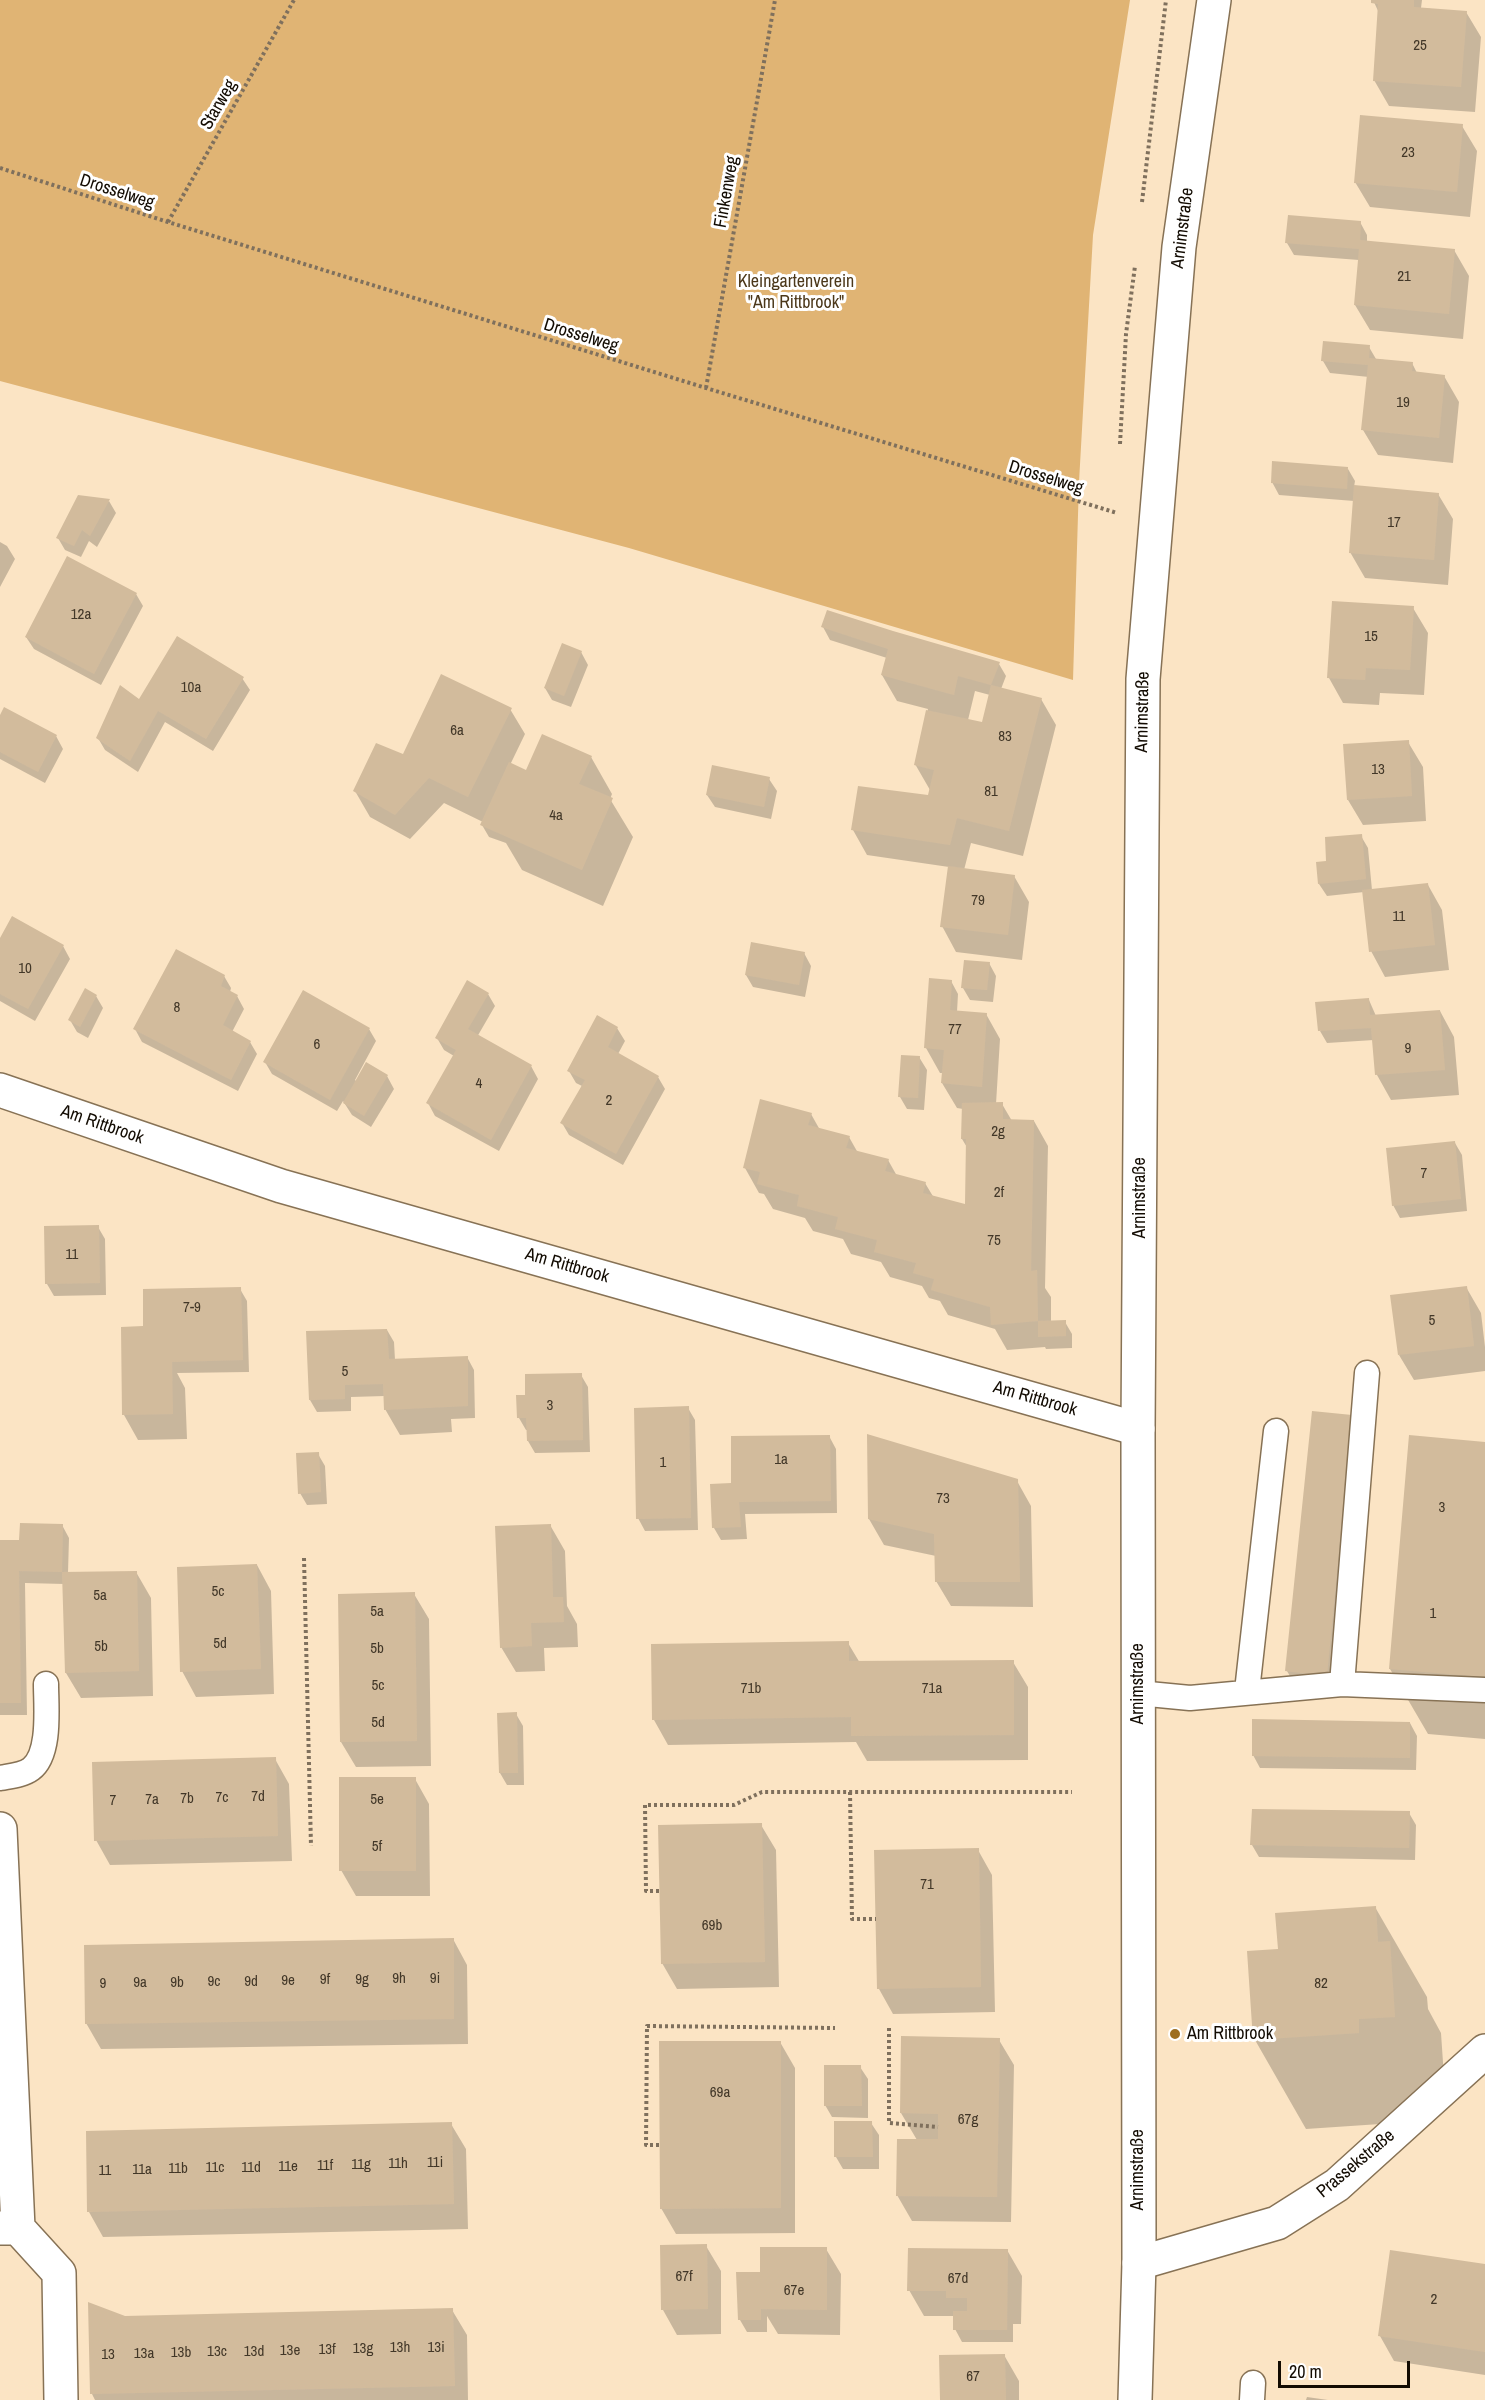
<!DOCTYPE html>
<meta charset="utf-8">
<style>
body{margin:0}
#map{position:relative;width:1485px;height:2400px;overflow:hidden;background:#fbe4c4;font-family:"Archivo Narrow",sans-serif}
canvas{display:block}
.scale{position:absolute;left:1278px;top:2361px;width:132px;height:27px;box-sizing:border-box;border:3px solid #120b02;border-top:0;padding-left:8px;font-size:18px;line-height:21px;white-space:nowrap;color:#120b02;-webkit-text-stroke:4px #fff;paint-order:stroke}
</style>
<div id="map">
<canvas width="1485" height="2400"></canvas>
<div class="scale">20 m</div>
</div>
<script>
const ctx = document.querySelector('canvas').getContext('2d');
ctx.lineJoin = 'round';
function fill(path, color) {
  ctx.fillStyle = color;
  ctx.fill(path, 'evenodd');
}
function stroke(path, color, width, dash) {
  ctx.strokeStyle = color;
  ctx.lineWidth = width;
  ctx.lineCap = dash ? 'butt' : 'round';
  ctx.setLineDash(dash || []);
  ctx.stroke(path);
}
function drawText(font, color, halo, rows, align = 'center') {
  ctx.font = font + ' "Archivo Narrow",sans-serif';
  ctx.lineWidth = 6;
  ctx.setLineDash([]);
  ctx.textBaseline = 'middle';
  ctx.strokeStyle = halo;
  ctx.fillStyle = color;
  for (const [text, x, y, turn = 0] of rows) {
    ctx.save();
    ctx.translate(x, y);
    ctx.rotate((+turn || 0) * Math.PI / 180);
    ctx.textAlign = isNaN(turn) ? turn : align;
    if (halo) ctx.strokeText(text, 0, 0);
    ctx.fillText(text, 0, 0);
    ctx.restore();
  }
}
const green = new Path2D(`
 M0,0H1130L1093,235L1079,482L1073,680L629,548L0,381Z`);
const shadow = new Path2D(`
 M1373,0H1422L1421,8L1466,12L1481,37L1475,112L1389,106L1374,80L1379,13Z
 M1462,126L1477,151L1470,217L1370,207L1355,182Z
 M1360,222L1367,235V242L1454,250L1469,276L1463,339L1370,330L1355,305L1359,260L1294,255L1287,243Z
 M1369,347L1376,359L1412,363L1417,373L1444,376L1459,402L1453,463L1378,455L1363,430L1369,377L1330,373L1323,361Z
 M1348,469L1355,481L1354,487L1438,494L1453,519L1448,585L1365,578L1350,552L1354,501L1279,495L1272,482Z
 M109,501L116,513L97,547L89,541L81,557L65,550L58,538Z
 M0,542L7,546L15,559L0,587Z
 M136,594L143,606L101,685L34,649L26,637Z
 M1413,608L1428,633L1424,695L1380,693L1379,705L1343,703L1329,678Z
 M823,627L999,664L1006,676L1001,689L1041,699L1056,725L1023,856L971,843L964,870L1014,876L1029,902L1022,960L956,952L942,926L949,867L867,855L853,830L929,796L930,790L915,764L928,709L897,701L882,675L887,658L830,640ZM975,691L990,695L983,723L968,720Z
 M581,652L588,665L571,707L552,700L545,688Z
 M242,678L250,690L213,751L165,722L138,772L105,750L98,738L140,701Z
 M510,709L525,734L510,765L526,774L591,757L612,794L610,799L633,837L603,906L522,870L506,843L489,837L482,825L483,822L444,803L410,839L370,817L355,791L404,756Z
 M0,719L56,736L63,749L45,783L0,759Z
 M1408,742L1423,767L1426,821L1363,825L1348,800Z
 M769,779L777,791L771,819L715,807L707,795Z
 M1361,836L1368,848L1372,890L1428,885L1442,910L1449,970L1385,977L1371,951L1364,892L1327,896L1319,884L1328,862Z
 M0,941L63,946L70,959L35,1021L0,1001Z
 M804,953L811,966L805,997L753,987L746,975Z
 M989,963L996,976L993,1002L970,1000L963,988Z
 M224,976L231,988L230,992L237,996L244,1009L232,1032L250,1042L257,1054L238,1091L142,1042L135,1029Z
 M951,981L958,994L957,1012L986,1014L1000,1039L996,1104H1002L1012,1121H1034L1048,1146L1045,1288L1051,1297V1322H1065L1072,1334V1348L1046,1349L1045,1347L1007,1350L995,1329L948,1315L940,1301L929,1298L922,1286L890,1277L881,1262L851,1254L843,1239L813,1231L805,1218L773,1209L764,1194L759,1193L745,1168L811,1114L820,1130L849,1137L858,1153L888,1160L897,1176L925,1183L934,1198L966,1206L968,1149L962,1139L963,1109L957,1108L942,1083L943,1073H940L926,1048Z
 M488,994L495,1006L477,1037L531,1066L538,1079L499,1151L435,1116L428,1103L454,1056L444,1050L437,1038Z
 M96,996L103,1008L88,1038L77,1032L70,1020Z
 M1369,1000L1376,1016L1440,1011L1454,1037L1459,1095L1391,1100L1377,1075L1374,1040L1327,1043L1320,1031Z
 M617,1028L625,1041L618,1054L658,1077L665,1089L623,1165L569,1135L562,1123L582,1086L576,1083L569,1071Z
 M369,1029L376,1041L355,1080L357,1082L367,1064L387,1076L394,1089L371,1127L352,1115L343,1101L337,1111L272,1074L265,1062Z
 M919,1057L927,1070L924,1110L907,1109L900,1097Z
 M1455,1143L1462,1155L1467,1211L1400,1218L1393,1205Z
 M98,1227L105,1239L106,1295L54,1296L47,1284L45,1228Z
 M1466,1287L1481,1313L1485,1347V1371L1414,1380L1399,1355Z
 M240,1289L247,1301L249,1372L177,1373L185,1388L187,1439L138,1440L124,1415L122,1328H142Z
 M387,1330L394,1342L395,1360L467,1357L474,1370L475,1418L451,1419L452,1432L400,1435L385,1409V1396L351,1397V1411L317,1412L310,1400Z
 M581,1375L588,1387L590,1452L535,1453L528,1441V1430H526L519,1418L527,1396Z
 M688,1408L695,1420L698,1530L645,1531L638,1518Z
 M1351,1416L1333,1687L1294,1683L1287,1671Z
 M829,1436L836,1449L837,1513L745,1514L747,1539L721,1540L714,1528L712,1486L733,1485Z
 M1485,1443V1739L1428,1734L1390,1669Z
 M318,1454L325,1466L327,1504L307,1505L300,1493Z
 M1017,1481L1031,1506L1033,1607L951,1606L936,1581V1556L884,1545L869,1519Z
 M62,1525L69,1538L68,1573L136,1572L151,1598L153,1696L81,1698L66,1673L64,1584L25,1583L27,1715H0V1542H21Z
 M550,1525L565,1551L567,1606L577,1624L578,1647L544,1648L545,1671L516,1672L501,1647Z
 M257,1565L271,1591L274,1694L196,1697L182,1671Z
 M414,1594L429,1619L431,1766L356,1767L341,1742Z
 M848,1643L860,1663L1013,1662L1028,1687V1760L867,1761L856,1742L668,1745L654,1720Z
 M516,1714L523,1726L524,1785H507L500,1773Z
 M1410,1723L1417,1736L1416,1770L1260,1768L1253,1755Z
 M275,1759L289,1784L292,1861L110,1865L96,1840Z
 M415,1779L429,1804L430,1896H356L341,1870Z
 M1409,1813L1416,1825L1415,1860L1259,1857L1252,1845Z
 M761,1825L776,1850L779,1987L677,1989L662,1963Z
 M978,1850L992,1875L995,2012L893,2014L879,1989Z
 M1375,1907L1427,1997L1428,2009L1441,2033L1446,2106L1410,2122L1306,2129L1255,2040L1280,1950Z
 M453,1939L467,1965L468,2044L101,2049L86,2023Z
 M999,2040L1014,2065L1011,2222L912,2221L897,2195L917,2140L901,2113Z
 M780,2042L795,2068V2233L676,2234L661,2208Z
 M860,2067L868,2079V2118L832,2117L825,2105Z
 M871,2123L879,2135V2169H843L836,2157Z
 M451,2124L466,2149L468,2229L103,2237L89,2212Z
 M706,2246L721,2271V2334L677,2335L663,2310Z
 M826,2249L841,2274L840,2335L778,2334L767,2316V2332H747L740,2320L759,2273Z
 M1007,2250L1022,2276L1021,2324H1013V2342H962L955,2329V2316H924L909,2290Z
 M1485,2266V2375L1394,2361L1380,2336Z
 M452,2310L467,2335L468,2400H95L92,2394L125,2318Z
 M1004,2355L1019,2381V2400H942Z
 M1307,2397L1328,2400H1306Z`);
const building = new Path2D(`
 M1371,0H1414V7L1467,11L1461,87L1373,81L1378,4L1371,3Z
 M1360,115L1463,124L1457,192L1354,183Z
 M1288,215L1361,221L1360,240L1455,249L1449,314L1354,305L1359,249L1285,243Z
 M1323,341L1370,345L1369,358L1413,362L1412,371L1445,375L1439,438L1361,430L1368,365L1321,361Z
 M1272,461L1348,467L1347,489L1271,483Z
 M1354,485L1439,493L1434,560L1349,553Z
 M78,495L110,499L90,536L82,530L74,546L56,538Z
 M67,556L137,593L94,674L25,637Z
 M1332,601L1414,606L1410,670L1366,668L1365,680L1327,678Z
 M827,610L893,631L1000,662L991,685L958,676L954,695L881,675L888,649L821,627Z
 M177,636L244,677L206,739L158,711L130,761L96,738L120,685L139,699Z
 M562,643L582,651L564,696L544,688Z
 M441,674L512,708L468,797L429,778L395,815L353,791L376,743L403,754Z
 M991,685L1042,698L1009,831L957,818L950,845L851,830L858,786L928,795L934,770L914,765L926,710L982,722Z
 M4,707L57,735L38,772L0,752V715Z
 M542,734L592,756L579,784L613,798L582,870L480,825L509,762L526,770Z
 M1409,740L1412,796L1347,800L1343,744Z
 M712,765L770,777L764,807L706,795Z
 M1362,834L1366,879L1318,884L1316,862L1326,861L1325,837Z
 M948,866L1015,875L1008,935L940,927Z
 M1428,883L1435,945L1369,952L1362,890Z
 M12,916L64,945L28,1009L0,994V938Z
 M751,942L805,952L799,985L745,975Z
 M176,949L225,975L221,986L238,995L223,1025L251,1041L231,1080L133,1029Z
 M964,960L990,962L987,990L961,988Z
 M929,978L952,980L950,1010L987,1013L982,1087L941,1083L944,1050L924,1048Z
 M467,980L489,993L468,1029L532,1065L491,1140L426,1103L456,1050L435,1038Z
 M85,988L97,995L80,1027L68,1020Z
 M303,990L370,1028L330,1100L263,1062Z
 M1369,998L1370,1015L1440,1010L1445,1070L1375,1075L1371,1028L1318,1031L1315,1002Z
 M597,1015L618,1027L608,1047L659,1076L616,1154L560,1123L585,1080L567,1071Z
 M901,1055L920,1056L918,1098L898,1097Z
 M366,1062L388,1075L364,1116L343,1103Z
 M760,1099L812,1113L808,1125L850,1136L846,1148L889,1159L885,1171L926,1182L923,1193L965,1204L966,1139H961L962,1103L1003,1102V1119L1034,1120L1031,1271L1037,1270L1038,1321L1066,1320V1336L1038,1337V1321L991,1325L990,1307L931,1290L934,1279L913,1273L916,1263L874,1252L877,1240L835,1229L838,1217L797,1206L799,1195L757,1184L760,1172L743,1168Z
 M1455,1141L1461,1199L1392,1206L1386,1148Z
 M99,1225L100,1283L45,1284L44,1226Z
 M1467,1286L1474,1346L1398,1355L1390,1295Z
 M241,1287L243,1360L172,1362L173,1414L122,1415L121,1327L143,1326V1289Z
 M387,1329L389,1359L468,1356V1406L384,1410L383,1384L345,1385V1399L309,1400L306,1331Z
 M582,1373L583,1440L527,1441L526,1418H517L516,1395H525V1374Z
 M689,1406L691,1518L636,1519L634,1408Z
 M1312,1411L1352,1415L1327,1676L1285,1671Z
 M867,1434L1018,1479L1020,1582H935L934,1534L868,1519Z
 M830,1435L831,1501L739,1502L741,1527L712,1528L710,1484L731,1483V1436Z
 M1409,1435L1485,1442V1677L1389,1669Z
 M319,1452L321,1492L298,1494L296,1453Z
 M20,1523L63,1524L62,1572L137,1571L139,1671L65,1673L62,1572L19,1571L21,1703H0V1540H19Z
 M551,1524L553,1597H563L564,1622L531,1623L532,1646L500,1648L495,1526Z
 M257,1564L261,1669L180,1672L177,1567Z
 M415,1592L417,1741L340,1742L338,1594Z
 M849,1641V1661L1014,1660V1735L851,1736V1717L652,1720L651,1644Z
 M517,1712L518,1773H499L497,1713Z
 M1252,1719L1410,1722V1758L1252,1756Z
 M276,1757L278,1836L94,1841L92,1762Z
 M339,1777H416V1871H339Z
 M1252,1809L1410,1811L1409,1848L1250,1845Z
 M762,1823L765,1962L661,1964L658,1825Z
 M979,1848L981,1987L877,1989L874,1850Z
 M1376,1906L1378,1942L1390,1941L1395,2017L1359,2019V2033L1253,2040L1247,1951L1278,1949L1275,1913Z
 M454,1938V2019L85,2024L84,1945Z
 M901,2036L1000,2038L997,2197L896,2196L897,2139H938V2114L900,2113Z
 M659,2041H781V2208L660,2209Z
 M824,2065H861L862,2106H824Z
 M834,2121H872L873,2157H834Z
 M452,2122L454,2204L87,2212L86,2131Z
 M707,2244L708,2309L661,2310L660,2245Z
 M760,2247H827V2310L761,2309V2320H738L736,2272H760Z
 M908,2248L1008,2249L1007,2330H953V2311H967V2298H946V2291H907Z
 M1390,2250L1485,2264V2352L1378,2336Z
 M88,2302L125,2316L453,2308L455,2386L90,2394Z
 M1005,2354L1006,2400H940L939,2355Z`);
const path = new Path2D(`
 M0,168L168,222L706,388L1117,513
 M1142,202L1166,0
 M168,222L294,0
 M706,388L775,0
 M1120,444L1126,334L1135,266
 M304,1558L311,1846
 M850,1792L852,1919H876
 M659,1891H646L645,1805H734L762,1792H1072
 M889,2028V2123L938,2127
 M659,2145H646L647,2026L835,2028`);
const lane = new Path2D(`
 M1342,1684L1367,1373
 M1247,1691L1276,1431
 M1138,1693L1190,1698L1342,1684L1485,1690
 M0,1778C10,1776 23,1775 31,1769C51,1754 46,1707 46,1684
 M1252,2400L1253,2383`);
const street = new Path2D(`
 M0,1090L281,1186L1138,1429
 M0,1829L18,2228H0
 M18,2228L59,2273L61,2400
 M1139,2263L1277,2223L1337,2185L1485,2051`);
const secondary = new Path2D(`
 M1135,2400L1139,2263L1138,1429L1143,679L1179,247L1214,0`);
const markers = [
 [1175,2034,6,"#9e6f21"]
];
const numberNames = [
 ["25",1420,46],
 ["23",1408,153],
 ["21",1404,277],
 ["19",1403,403],
 ["17",1394,523],
 ["12a",81,615],
 ["15",1371,637],
 ["10a",191,688],
 ["6a",457,731],
 ["83",1005,737],
 ["13",1378,770],
 ["81",991,792],
 ["4a",556,816],
 ["79",978,901],
 ["11",1399,917],
 ["10",25,969],
 ["8",177,1008],
 ["77",955,1030],
 ["6",317,1045],
 ["9",1408,1049],
 ["4",479,1084],
 ["2",609,1101],
 ["2g",998,1132],
 ["7",1424,1174],
 ["2f",999,1193],
 ["75",994,1241],
 ["11",72,1255],
 ["7-9",192,1308],
 ["5",1432,1321],
 ["5",345,1372],
 ["3",550,1406],
 ["1a",781,1460],
 ["1",663,1463],
 ["73",943,1499],
 ["3",1442,1508],
 ["5c",218,1592],
 ["5a",100,1596],
 ["5a",377,1612],
 ["1",1433,1614],
 ["5d",220,1644],
 ["5b",101,1647],
 ["5b",377,1649],
 ["5c",378,1686],
 ["71b",751,1689],
 ["71a",932,1689],
 ["5d",378,1723],
 ["7d",258,1797],
 ["7c",222,1798],
 ["7b",187,1799],
 ["7a",152,1800],
 ["5e",377,1800],
 ["7",113,1801],
 ["5f",377,1847],
 ["71",927,1885],
 ["69b",712,1926],
 ["9h",399,1979],
 ["9i",435,1979],
 ["9f",325,1980],
 ["9g",362,1980],
 ["9e",288,1981],
 ["9c",214,1982],
 ["9d",251,1982],
 ["9a",140,1983],
 ["9b",177,1983],
 ["9",103,1984],
 ["82",1321,1984],
 ["69a",720,2093],
 ["67g",968,2120],
 ["11i",435,2163],
 ["11h",398,2164],
 ["11g",361,2165],
 ["11f",325,2166],
 ["11e",288,2167],
 ["11c",215,2168],
 ["11d",251,2168],
 ["11b",178,2169],
 ["11a",142,2170],
 ["11",105,2171],
 ["67f",684,2277],
 ["67d",958,2279],
 ["67e",794,2291],
 ["2",1434,2300],
 ["13h",400,2348],
 ["13i",436,2348],
 ["13g",363,2349],
 ["13f",327,2350],
 ["13e",290,2351],
 ["13c",217,2352],
 ["13d",254,2352],
 ["13b",181,2353],
 ["13a",144,2354],
 ["13",108,2355],
 ["67",973,2377]
];
const streetNames = [
 ["Starweg",219,105,-60],
 ["Drosselweg",117,192,18],
 ["Finkenweg",727,192,-80],
 ["Arnimstraße",1183,228,-83],
 ["Drosselweg",581,336,17],
 ["Drosselweg",1046,478,17],
 ["Arnimstraße",1143,712,-89],
 ["Am Rittbrook",102,1125,19],
 ["Arnimstraße",1140,1198,-90],
 ["Am Rittbrook",567,1266,16],
 ["Am Rittbrook",1035,1399,16],
 ["Arnimstraße",1138,1684,-90],
 ["Prassekstraße",1356,2164,-40],
 ["Arnimstraße",1138,2170,-90]
];
const parkNames = [
 ["Kleingartenverein",796,282],
 ["\"Am Rittbrook\"",796,303]
];
const poiNames = [
 ["Am Rittbrook",1187,2034]
];
fill(green, '#e0b474');
fill(shadow, '#0003');
fill(building, '#d2bb9c');
stroke(lane, '#877255', 27);
stroke(street, '#877255', 36);
stroke(secondary, '#877255', 36);
stroke(path, '#7f705d', 4, [3, 3]);
stroke(lane, '#fff', 24);
stroke(street, '#fff', 33);
stroke(secondary, '#fff', 33);
for (const [x, y, r, color] of markers) {
  const dot = new Path2D();
  dot.arc(x, y, r, 0, 2 * Math.PI);
  ctx.fillStyle = color;
  ctx.fill(dot);
  stroke(dot, '#fff', 2);
}
drawText('15px', '#423728', null, numberNames);
drawText('18px', '#120b02', '#fff', streetNames);
drawText('18px', '#4c381a', '#fff', parkNames);
drawText('18px', '#120b02', '#fff', poiNames, 'left');
</script>
